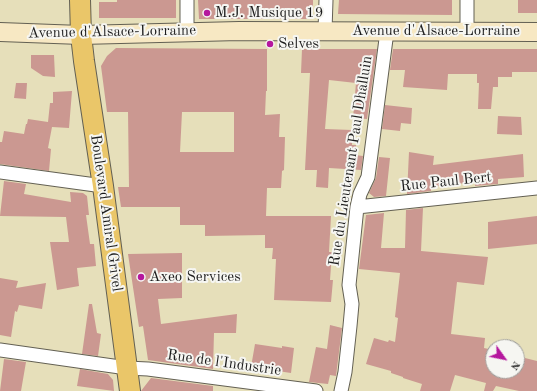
<!DOCTYPE html>
<style>
body{margin:0}
#map{position:relative;width:537px;height:391px;overflow:hidden;background:#e6dfba;font-family:"Old Standard TT",serif}
canvas{display:block}
.north{position:absolute;left:485px;top:339px;width:40px;height:40px;box-sizing:border-box;background:#f6f6f2;border:1px solid #9f9f9c;border-radius:50%;rotate:123deg;font-size:11px;font-weight:700;line-height:16px;text-align:center;color:#1c1c1c}
.north::after{content:'';display:block;margin:auto;width:14px;height:18px;background:#b5179e;clip-path:polygon(50% 0,100% 100%,50% 72%,0 100%)}
</style>
<div id="map">
<canvas width="537" height="391"></canvas>
<div class="north">N</div>
</div>
<script>
const ctx = document.querySelector('canvas').getContext('2d');
ctx.lineJoin = 'round';
function fill(path, color) {
  ctx.fillStyle = color;
  ctx.fill(path, 'evenodd');
}
function stroke(path, color, width, dash) {
  ctx.strokeStyle = color;
  ctx.lineWidth = width;
  ctx.lineCap = dash ? 'butt' : 'round';
  ctx.setLineDash(dash || []);
  ctx.stroke(path);
}
function drawText(font, color, halo, rows, align = 'center') {
  ctx.font = font + ' "Old Standard TT",serif';
  ctx.lineWidth = 4;
  ctx.setLineDash([]);
  ctx.textBaseline = 'middle';
  ctx.strokeStyle = halo;
  ctx.fillStyle = color;
  for (const [text, x, y, turn = 0] of rows) {
    ctx.save();
    ctx.translate(x, y);
    ctx.rotate((+turn || 0) * Math.PI / 180);
    ctx.textAlign = isNaN(turn) ? turn : align;
    if (halo) ctx.strokeText(text, 0, 0);
    ctx.fillText(text, 0, 0);
    ctx.restore();
  }
}
const building = new Path2D(`
 M117,0H176V18H99V2H117Z
 M198,0H313V19H199Z
 M339,0H452V15L338,14Z
 M518,0H537V13H518Z
 M116,48L267,49V91H266L265,115L280,114L279,137H285L284,170L282,171L281,188H267L266,216H331L329,252H332L330,280H333L331,302L274,300L276,259H272L273,248H265V235L205,236V225H180V207H121L118,187H129L128,112H107L101,66L107,56ZM182,112H234V152H180Z
 M302,49H377L367,119L353,118L356,83L329,80L325,129L352,130V145H356L355,155L363,156L361,170L329,168L328,188L316,187L317,170H305L310,73H301Z
 M393,49H537V72H512V77H498V87H493L491,109H478L479,83H477V74H448L447,90L403,87L405,70H390Z
 M31,55H54L55,77L43,76L31,68Z
 M16,83H27L26,99L14,98Z
 M72,91L69,128L52,127L48,148L51,149L49,171L0,164V142H2L4,131L24,134L26,124H27L28,119L48,122L50,103H53V92Z
 M385,105L412,108L411,124L401,123L400,131L382,129Z
 M498,116L521,117L522,135L497,134Z
 M409,152L434,156L433,165L523,154L524,177L498,179V184L475,186V182L431,187V191L407,194Z
 M379,157L390,158L386,196L374,197L369,193L376,178Z
 M4,181L26,184L24,194L71,202L70,192L83,193L87,196L89,215H86L90,244H94L96,266L77,268L79,286L57,290L50,242H69L66,217L0,216Z
 M423,208L421,251L488,257L484,285L457,282L451,334L485,338L484,348L493,350V371H517V356L537,361V391H519L496,386L493,391H484L486,383L455,375L450,391H420L422,384L403,378V377L391,373V371L366,364L374,338L388,342L389,340L395,342L398,318L395,317L400,273L359,269L366,215L384,213L381,248H405L406,210Z
 M537,216V244L488,249V222Z
 M182,253V298L158,299L161,324L237,314L236,333H214L213,369L148,360L143,326L139,327L128,254Z
 M0,278L18,281L16,288L46,283L42,309L19,305L17,312L15,311L11,337L0,335Z
 M89,304H92L97,333L101,334L98,356L82,354Z
 M330,325L342,328L336,376L330,375L328,384L309,382L316,347L327,349Z
 M255,344L282,348V346L294,348L291,373L251,367Z
 M4,359L26,362L21,391H0Z
 M80,369L108,374L113,380L114,391L77,386Z
 M151,378L213,386V391H141Z`);
const minor = new Path2D(`
 M325,31L326,0
 M467,31V0
 M187,32V0
 M0,172L103,186
 M357,207L537,188
 M0,350L127,368L148,369L316,391
 M341,391L345,372L350,326L352,304L349,285L357,207L360,194L368,177L386,39V31`);
const secondary = new Path2D(`
 M0,32L81,35L239,31L537,32`);
const primary = new Path2D(`
 M80,0L81,35L84,61L103,186L130,391`);
const markers = [
 [207,13,4,"#b5179e"],
 [270,44,4,"#b5179e"],
 [141,277,4,"#b5179e"]
];
const poiNames = [
 ["M.J. Musique 19",215,13],
 ["Selves",278,44],
 ["Axeo Services",149,277]
];
const streetNames = [
 ["Avenue d'Alsace-Lorraine",436,31],
 ["Avenue d'Alsace-Lorraine",112,32,-1],
 ["Rue du Lieutenant Paul Dhalluin",351,161,-81],
 ["Rue Paul Bert",446,182,-6],
 ["Boulevard Amiral Grivel",106,213,82],
 ["Rue de l'Industrie",224,363,8]
];
fill(building, '#cb9891');
stroke(minor, '#636053', 15);
stroke(secondary, '#636053', 20);
stroke(primary, '#636053', 22);
stroke(minor, '#fff', 13);
stroke(secondary, '#f7e8c3', 18);
stroke(primary, '#eac669', 20);
for (const [x, y, r, color] of markers) {
  const dot = new Path2D();
  dot.arc(x, y, r, 0, 2 * Math.PI);
  ctx.fillStyle = color;
  ctx.fill(dot);
  stroke(dot, '#f6f6f2', 1.5);
}
drawText('15px', '#1c1c1c', '#f6f6f2', poiNames, 'left');
drawText('15px', '#1c1c1c', '#f6f6f2', streetNames);
</script>
